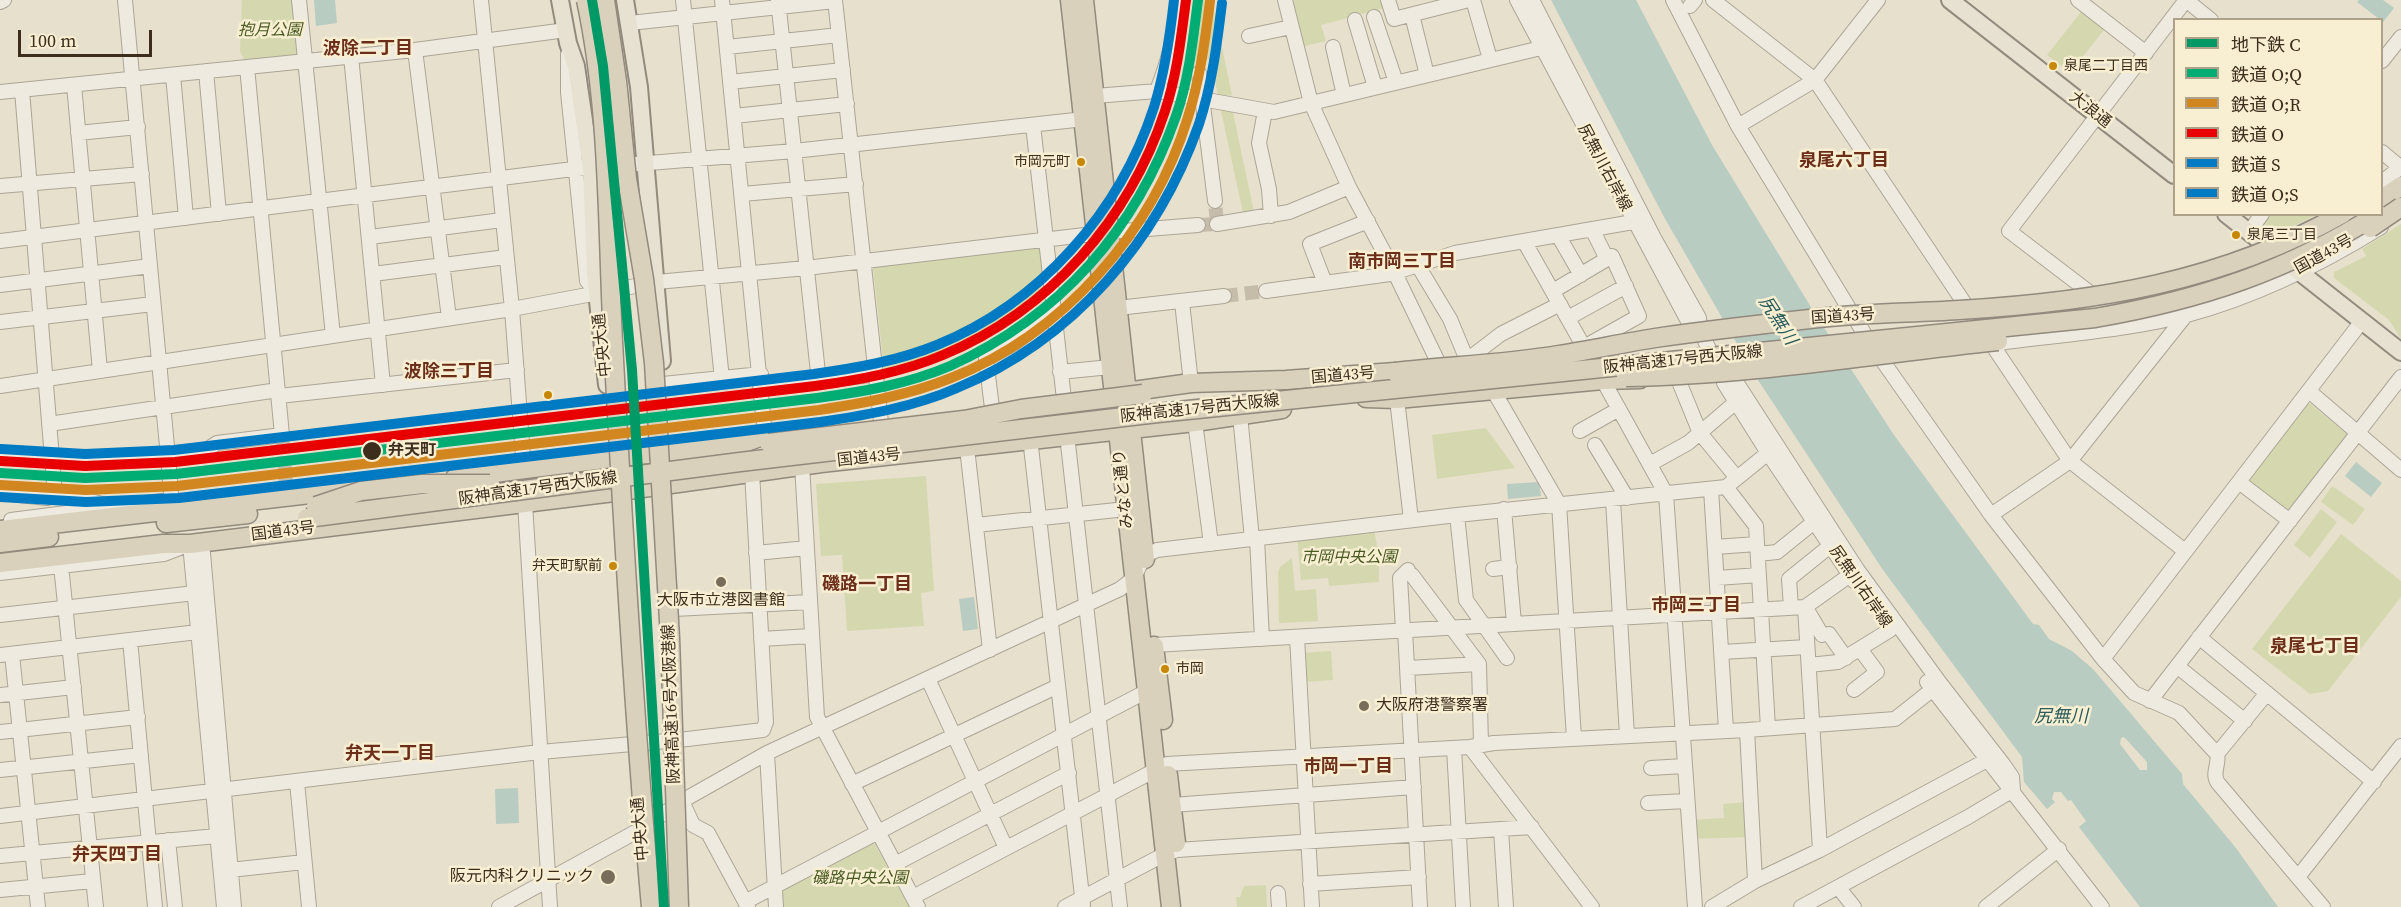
<!DOCTYPE html>
<meta charset="utf-8">
<style>
body{margin:0}
#map{position:relative;width:2401px;height:907px;overflow:hidden;background:#e7e0cd;font-family:"Source Serif 4","Noto Sans JP",serif}
canvas{display:block}
.legend{position:absolute;left:2173px;top:18px;width:210px;height:198px;box-sizing:border-box;background:#f8efd2;border:2px solid #ada18a;margin:0;padding:8px 10px;list-style:none;font-size:18px;color:#3c2d1d}
.legend li{display:flex;align-items:center;gap:12px;height:30px}
.legend b{width:30px;border:2px solid #ada18a}
.scale{position:absolute;left:18px;top:30px;width:134px;height:27px;box-sizing:border-box;border:3px solid #3c2d1d;border-top:0;padding-left:8px;font-size:18px;line-height:21px;white-space:nowrap;color:#3c2d1d;-webkit-text-stroke:4px #f8efd2;paint-order:stroke}
</style>
<div id="map">
<canvas width="2401" height="907"></canvas>
<ul class="legend">
<li><b style="height:8px;background:#019a66"></b>地下鉄 C</li>
<li><b style="height:8px;background:#02ad73"></b>鉄道 O;Q</li>
<li><b style="height:8px;background:#d2861f"></b>鉄道 O;R</li>
<li><b style="height:8px;background:#e80000"></b>鉄道 O</li>
<li><b style="height:8px;background:#007ac2"></b>鉄道 S</li>
<li><b style="height:8px;background:#007ac2"></b>鉄道 O;S</li>
</ul>
<div class="scale">100 m</div>
</div>
<script>
const ctx = document.querySelector('canvas').getContext('2d');
ctx.lineJoin = 'round';
function fill(path, color) {
  ctx.fillStyle = color;
  ctx.fill(path, 'evenodd');
}
function stroke(path, color, width, dash) {
  ctx.strokeStyle = color;
  ctx.lineWidth = width;
  ctx.lineCap = dash ? 'butt' : 'round';
  ctx.setLineDash(dash || []);
  ctx.stroke(path);
}
function drawText(font, color, halo, rows, align = 'center') {
  ctx.font = font + ' "Source Serif 4","Noto Sans JP",serif';
  ctx.lineWidth = 5;
  ctx.setLineDash([]);
  ctx.textBaseline = 'middle';
  ctx.strokeStyle = halo;
  ctx.fillStyle = color;
  for (const [text, x, y, turn = 0] of rows) {
    ctx.save();
    ctx.translate(x, y);
    ctx.rotate((+turn || 0) * Math.PI / 180);
    ctx.textAlign = isNaN(turn) ? turn : align;
    if (halo) ctx.strokeText(text, 0, 0);
    ctx.fillText(text, 0, 0);
    ctx.restore();
  }
}
const green = new Path2D(`
 M242,0H295L300,52L296,56L245,62L240,51Z
 M1201,0H1212L1232,95L1218,96L1211,59L1195,62Z
 M1296,0H1386L1388,7L1321,25L1326,41L1300,47L1288,2Z
 M2084,8L2107,26L2070,73L2047,55Z
 M1220,106L1232,108L1254,212L1243,213Z
 M2266,215H2316C2297,224 2281,236 2261,222Z
 M2401,224V339L2389,320L2334,278V272L2366,256L2362,249Z
 M1038,246L1042,250L1047,294C1004,339 944,361 885,378L873,268L875,265Z
 M2306,404H2311L2348,435L2291,513L2249,482L2248,477Z
 M1486,428L1515,468L1437,479L1432,435Z
 M926,476L934,591L921,593L924,626L847,631L842,555L821,556L816,484Z
 M2332,486L2365,509L2353,525L2321,502Z
 M2321,509L2337,522L2310,558L2294,545Z
 M1374,529L1379,556V582L1329,586L1328,578L1301,580L1297,538Z
 M2341,534L2401,581V597L2328,691L2310,694L2252,649Z
 M1292,558L1295,591L1316,589L1318,621L1279,623L1278,573L1280,567Z
 M1331,651L1333,680L1304,682L1302,653Z
 M1749,802L1751,837L1691,839L1690,820L1724,818L1723,804Z
 M870,842L875,844L909,907H783L782,893L784,887Z
 M1266,885L1267,907H1237L1236,897H1240L1244,886Z`);
const water = new Path2D(`
 M314,0H335L337,23L316,26Z
 M1551,0H1636L1712,145L1817,317L1894,435L2033,624L2039,625L2049,639L2072,651L2093,669L2182,774L2183,784L2236,848L2278,907H2140L2079,827L2086,821L2071,800L2068,801L2061,792H2054L2052,799L2055,802L2047,809L2024,782L2022,757L1883,570L1758,380L1664,217ZM2124,737L2147,762V770H2140L2120,744L2121,738Z
 M2359,0H2383L2394,8L2383,22L2357,2Z
 M2356,462L2382,483L2371,497L2345,476Z
 M1539,482L1541,496L1508,499L1507,484Z
 M974,597L978,629L963,631L959,599Z
 M518,788L519,823L496,824L495,789Z`);
const minorTunnel = new Path2D(`
 M1198,225L1217,224L1215,201
 M1224,296L1266,291
 M282,435L287,498`);
const minor = new Path2D(`
 M125,0L168,457L202,453L217,443L282,435L247,67
 M299,0L333,336
 M481,0L512,309L524,470
 M683,0L722,379
 M722,0L765,435
 M778,0L819,382
 M835,0L881,422
 M1285,0L1311,103L1349,187L1394,271L1438,362
 M1388,0L1394,19L1469,0
 M1473,0L1490,59
 M1517,0L1689,323L1699,329
 M1532,0L1654,238L1699,318C1699,334 1718,372 1733,377L1857,569L1940,683L2003,764L2012,777L2013,790
 M1673,0L1738,126L1870,343L1991,515L2103,659L2134,693L2179,713L2217,754C2220,764 2211,773 2218,783L2323,907
 M1713,0L1815,80L2070,461L2185,551
 M2078,0L2146,53
 M2186,0L2211,20
 M0,2L4,0
 M1690,6L1695,0
 M1412,15L1427,75
 M1374,17L1396,82
 M1355,20L1375,87
 M630,23L835,1
 M1249,36L1291,27
 M727,47L839,35
 M1333,47L1344,95
 M415,50L449,318
 M568,54V92L587,281L597,293
 M351,56L383,385
 M2382,61L2401,37
 M206,71L219,214
 M1199,73L1215,201
 M173,75L186,218
 M730,82L843,70
 M74,85L100,371
 M1157,91C1168,61 1177,32 1179,0
 M0,92L415,50L566,30
 M1095,96L1157,91L1274,112L1541,48
 M1265,111L1259,143L1269,189L1271,216
 M734,116L847,104
 M1033,125L1064,399
 M1738,126L1815,80L1878,0
 M78,133L138,127
 M2382,152L2401,168
 M2382,182L2401,167
 M0,186L142,174
 M742,194L856,184
 M1217,224L1289,212L1349,187
 M1592,229L1607,259
 M2249,232L2262,214
 M1558,235L1581,275
 M370,237L502,220
 M0,241L565,170L794,151L1084,119
 M1524,241L1589,356
 M1417,264L1450,319L1467,360L1501,334L1560,304
 M373,274L506,257
 M1325,283L1310,244L1368,221
 M0,285L150,266
 M1266,291L1390,274L1455,253L1633,222
 M1553,291L1612,256L1639,316L1584,347
 M2089,292L2009,231L2186,0
 M1182,302L1191,383
 M1118,308L1224,296
 M1568,318L1626,286
 M0,322L153,304
 M1992,344C2057,335 2124,331 2187,315C2257,296 2320,265 2381,227
 M1060,372L1110,367
 M1599,373L1666,494L1695,907
 M1725,374L1724,383L1768,453L1854,581
 M1678,379L1700,433L1737,478
 M663,384L761,374
 M0,386L512,309L657,282L806,268L1110,232L1198,225
 M762,389L876,374
 M1493,390L1559,504L1574,738
 M2309,391L2401,470
 M279,396L517,370
 M1397,399L1411,520
 M992,408L986,359L1013,344L1053,314
 M1240,415L1252,539
 M1195,422L1211,544
 M49,424L278,390
 M1580,431L1619,409
 M1067,435L1120,907
 M1030,438L1083,905
 M1595,445L1627,498
 M967,448L990,650
 M0,457L104,462L168,457L171,493
 M1650,464L1688,443L1736,402
 M802,465L817,717L918,907
 M2239,482L2290,521
 M1726,487L1756,526L1768,728
 M1711,489L1726,730
 M0,493L47,498L55,495L22,90
 M55,495L75,497L106,505
 M1613,500L1627,736
 M525,503L550,907
 M1504,509L1514,623
 M1457,515L1466,600L1507,658
 M1991,515L2070,461L2186,315
 M11,520L161,501L189,502
 M976,525L1126,509
 M1257,538L1262,639
 M202,542L234,907
 M1715,547L1757,544
 M756,553L807,548
 M1758,554L1777,552L1814,522
 M61,565L96,907
 M1493,569L1510,567
 M0,573L164,554L190,544L224,907
 M1412,575L1479,664L1481,745
 M1717,578L1759,575
 M1791,607L1789,579L1830,546
 M1805,607L1820,850
 M1806,608L1822,635
 M674,609L810,602
 M0,615L195,593
 M1403,630L1400,578L1408,570
 M1405,630L1420,907
 M1829,634L1846,658
 M1297,637L1312,907
 M2199,637L2374,782
 M761,639L811,636
 M130,640L155,907
 M1154,645L1805,607L1850,575
 M1722,652L1807,647
 M12,654L38,907
 M0,655L198,632
 M2103,659L2362,321
 M1809,665L1838,662L1890,630
 M2177,666L2245,721
 M1408,668L1479,664
 M928,679L1006,848
 M1927,682L2102,907
 M1854,690L1877,672L1860,649
 M0,695L74,687
 M2150,701L2401,377
 M1747,730L1755,881
 M0,732L138,717
 M1470,747L1592,907
 M1454,748L1463,907
 M767,753L776,907
 M2217,754L2267,693
 M1651,768L1684,766
 M0,770L141,755
 M297,782L309,907
 M852,784L1058,686
 M682,801L693,825L708,833L748,907
 M1648,803L1686,801
 M1172,805L1414,787
 M0,816L540,752L679,740L763,730L766,722L752,472
 M1501,830L1506,907
 M168,840L175,907
 M0,856L217,836
 M895,864L1069,773
 M230,870L304,862
 M2298,877L2401,746
 M1310,884L1419,877
 M1838,887L1854,907
 M0,890L92,881
 M1278,893L1279,907
 M913,897L1167,764L1470,747L1494,743L1747,730L1895,719L1933,689
 M745,902L1147,691
 M499,907L641,829L682,801L767,753L1120,589L1134,578L1144,556L1157,550L1457,515L1726,487L1768,453
 M1065,907L1165,854L1177,850L1532,827
 M1712,907L1755,881L1820,850L1987,760
 M1801,907L1968,817L2013,790
 M1986,907L2059,849`);
const major = new Path2D(`
 M560,0L568,43L576,66L591,168L595,273L607,385
 M625,0L639,87L662,361
 M1950,0L2174,175
 M2226,214L2401,352`);
const highway = new Path2D(`
 M1070,0L1171,907
 M1084,0L1145,559
 M2382,199L2401,186
 M1126,392L1191,383L1286,380L1395,372
 M1366,398L1397,399L1603,380L1640,379
 M455,478L611,458L741,444L765,435L789,432
 M166,523L248,514
 M0,530L353,489
 M0,543L49,537
 M0,563L163,544H190L614,492L821,463L1195,422L1282,409
 M1154,646L1163,720
 M1168,775L1176,843`);
const highwayBridge = new Path2D(`
 M586,0C610,112 607,228 613,341C623,530 634,719 651,907
 M605,0L617,81L627,179L644,279L654,363L670,638L679,907
 M2370,228L2401,207
 M1395,372C1450,366 1505,364 1559,355C1591,350 1623,343 1655,338C1709,330 1764,324 1819,318C1865,313 1913,313 1959,310C2095,302 2222,282 2342,214
 M1626,377C1750,375 1874,354 1998,341
 M769,443L964,420L1021,409L1143,394
 M316,506L361,491L422,484H490
 M307,518L740,462L1158,413L2095,318C2199,300 2288,271 2378,214`);
const rail1 = new Path2D(`
 M0,473L85,478L176,474L817,398C862,392 908,384 950,366C1060,316 1136,230 1176,116C1189,79 1193,39 1198,0`);
const rail2 = new Path2D(`
 M0,485L86,490L177,486L819,410C864,403 909,395 951,378C1063,334 1153,232 1188,117C1200,79 1205,41 1210,1`);
const rail3 = new Path2D(`
 M1,461L85,466L175,462L815,386C859,380 903,372 943,355C1049,311 1129,220 1165,111C1177,75 1181,38 1186,0`);
const rail4 = new Path2D(`
 M0,497L86,502L179,498L820,422C867,415 914,407 957,388C1073,340 1158,241 1199,124C1212,85 1217,44 1222,3`);
const rail5 = new Path2D(`
 M1,449L85,454L174,450L814,374C856,368 898,361 937,345C1040,303 1120,212 1154,107C1165,72 1170,36 1174,0`);
const metro1 = new Path2D(`
 M592,0L603,66L632,370L664,907`);
const markers = [
 [2053,66,5,"#c88807"],
 [1081,162,5,"#c88807"],
 [2236,235,5,"#c88807"],
 [548,395,5,"#c88807"],
 [372,451,10,"#3c2d1d"],
 [613,566,5,"#c88807"],
 [721,582,6,"#786c5b"],
 [1165,669,5,"#c88807"],
 [1364,706,6,"#786c5b"],
 [608,877,8,"#786c5b"]
];
const busNames = [
 ["泉尾二丁目西",2064,66],
 ["市岡元町",1070,162,"right"],
 ["泉尾三丁目",2247,235],
 ["弁天町駅前",602,566,"right"],
 ["市岡",1176,669]
];
const parkNames = [
 ["抱月公園",270,31],
 ["市岡中央公園",1349,558],
 ["磯路中央公園",860,879]
];
const streetNames = [
 ["大浪通",2090,110,38],
 ["尻無川右岸線",1604,168,62],
 ["国道43号",2324,255,-29],
 ["国道43号",1843,317,-4],
 ["中央大通",603,345,-96],
 ["阪神高速17号西大阪線",1683,360,-6],
 ["国道43号",1343,376,-5],
 ["阪神高速17号西大阪線",1200,409,-6],
 ["国道43号",869,458,-6],
 ["阪神高速17号西大阪線",538,489,-8],
 ["みなと通り",1124,489,-96],
 ["国道43号",283,532,-7],
 ["尻無川右岸線",1860,587,55],
 ["阪神高速16号大阪港線",672,704,-92],
 ["中央大通",641,829,-95]
];
const stopNames = [
 ["弁天町",388,451]
];
const poiNames = [
 ["大阪市立港図書館",721,601],
 ["大阪府港警察署",1376,706,"left"],
 ["阪元内科クリニック",594,877,"right"]
];
const neighbourhoodNames = [
 ["波除二丁目",368,49],
 ["泉尾六丁目",1844,161],
 ["南市岡三丁目",1402,262],
 ["波除三丁目",449,372],
 ["磯路一丁目",867,585],
 ["市岡三丁目",1696,606],
 ["泉尾七丁目",2315,647],
 ["弁天一丁目",390,754],
 ["市岡一丁目",1348,767],
 ["弁天四丁目",117,855]
];
const waterNames = [
 ["尻無川",1777,321,57],
 ["尻無川",2061,717]
];
fill(green, '#d5d8ae');
fill(water, '#b9ccc1');
stroke(minorTunnel, '#c5bcaa', 14, [14, 7]);
stroke(minor, '#aca596', 16);
stroke(major, '#928a7d', 20);
stroke(highway, '#928a7d', 21);
stroke(minor, '#eeeadf', 14);
stroke(major, '#e6e1d0', 16);
stroke(highway, '#dad1bd', 18);
stroke(highwayBridge, '#928a7d', 21, []);
stroke(highwayBridge, '#dad1bd', 18);
stroke(rail1, '#02ad73', 10);
stroke(rail2, '#d2861f', 10);
stroke(rail3, '#e80000', 10);
stroke(rail4, '#007ac2', 10);
stroke(rail5, '#007ac2', 10);
stroke(metro1, '#019a66', 10);
for (const [x, y, r, color] of markers) {
  const dot = new Path2D();
  dot.arc(x, y, r, 0, 2 * Math.PI);
  ctx.fillStyle = color;
  ctx.fill(dot);
  stroke(dot, '#f8efd2', 2);
}
drawText('14px', '#3c2d1d', '#f8efd2', busNames, 'left');
drawText('italic 16px', '#495a22', '#f8efd2', parkNames);
drawText('16px', '#3c2d1d', '#f8efd2', streetNames);
drawText('bold 16px', '#3c2d1d', '#f8efd2', stopNames, 'left');
drawText('16px', '#3c2d1d', '#f8efd2', poiNames);
drawText('bold 18px', '#6c2e19', '#f8efd2', neighbourhoodNames);
drawText('italic 18px', '#2b5d5c', '#f8efd2', waterNames);
</script>
